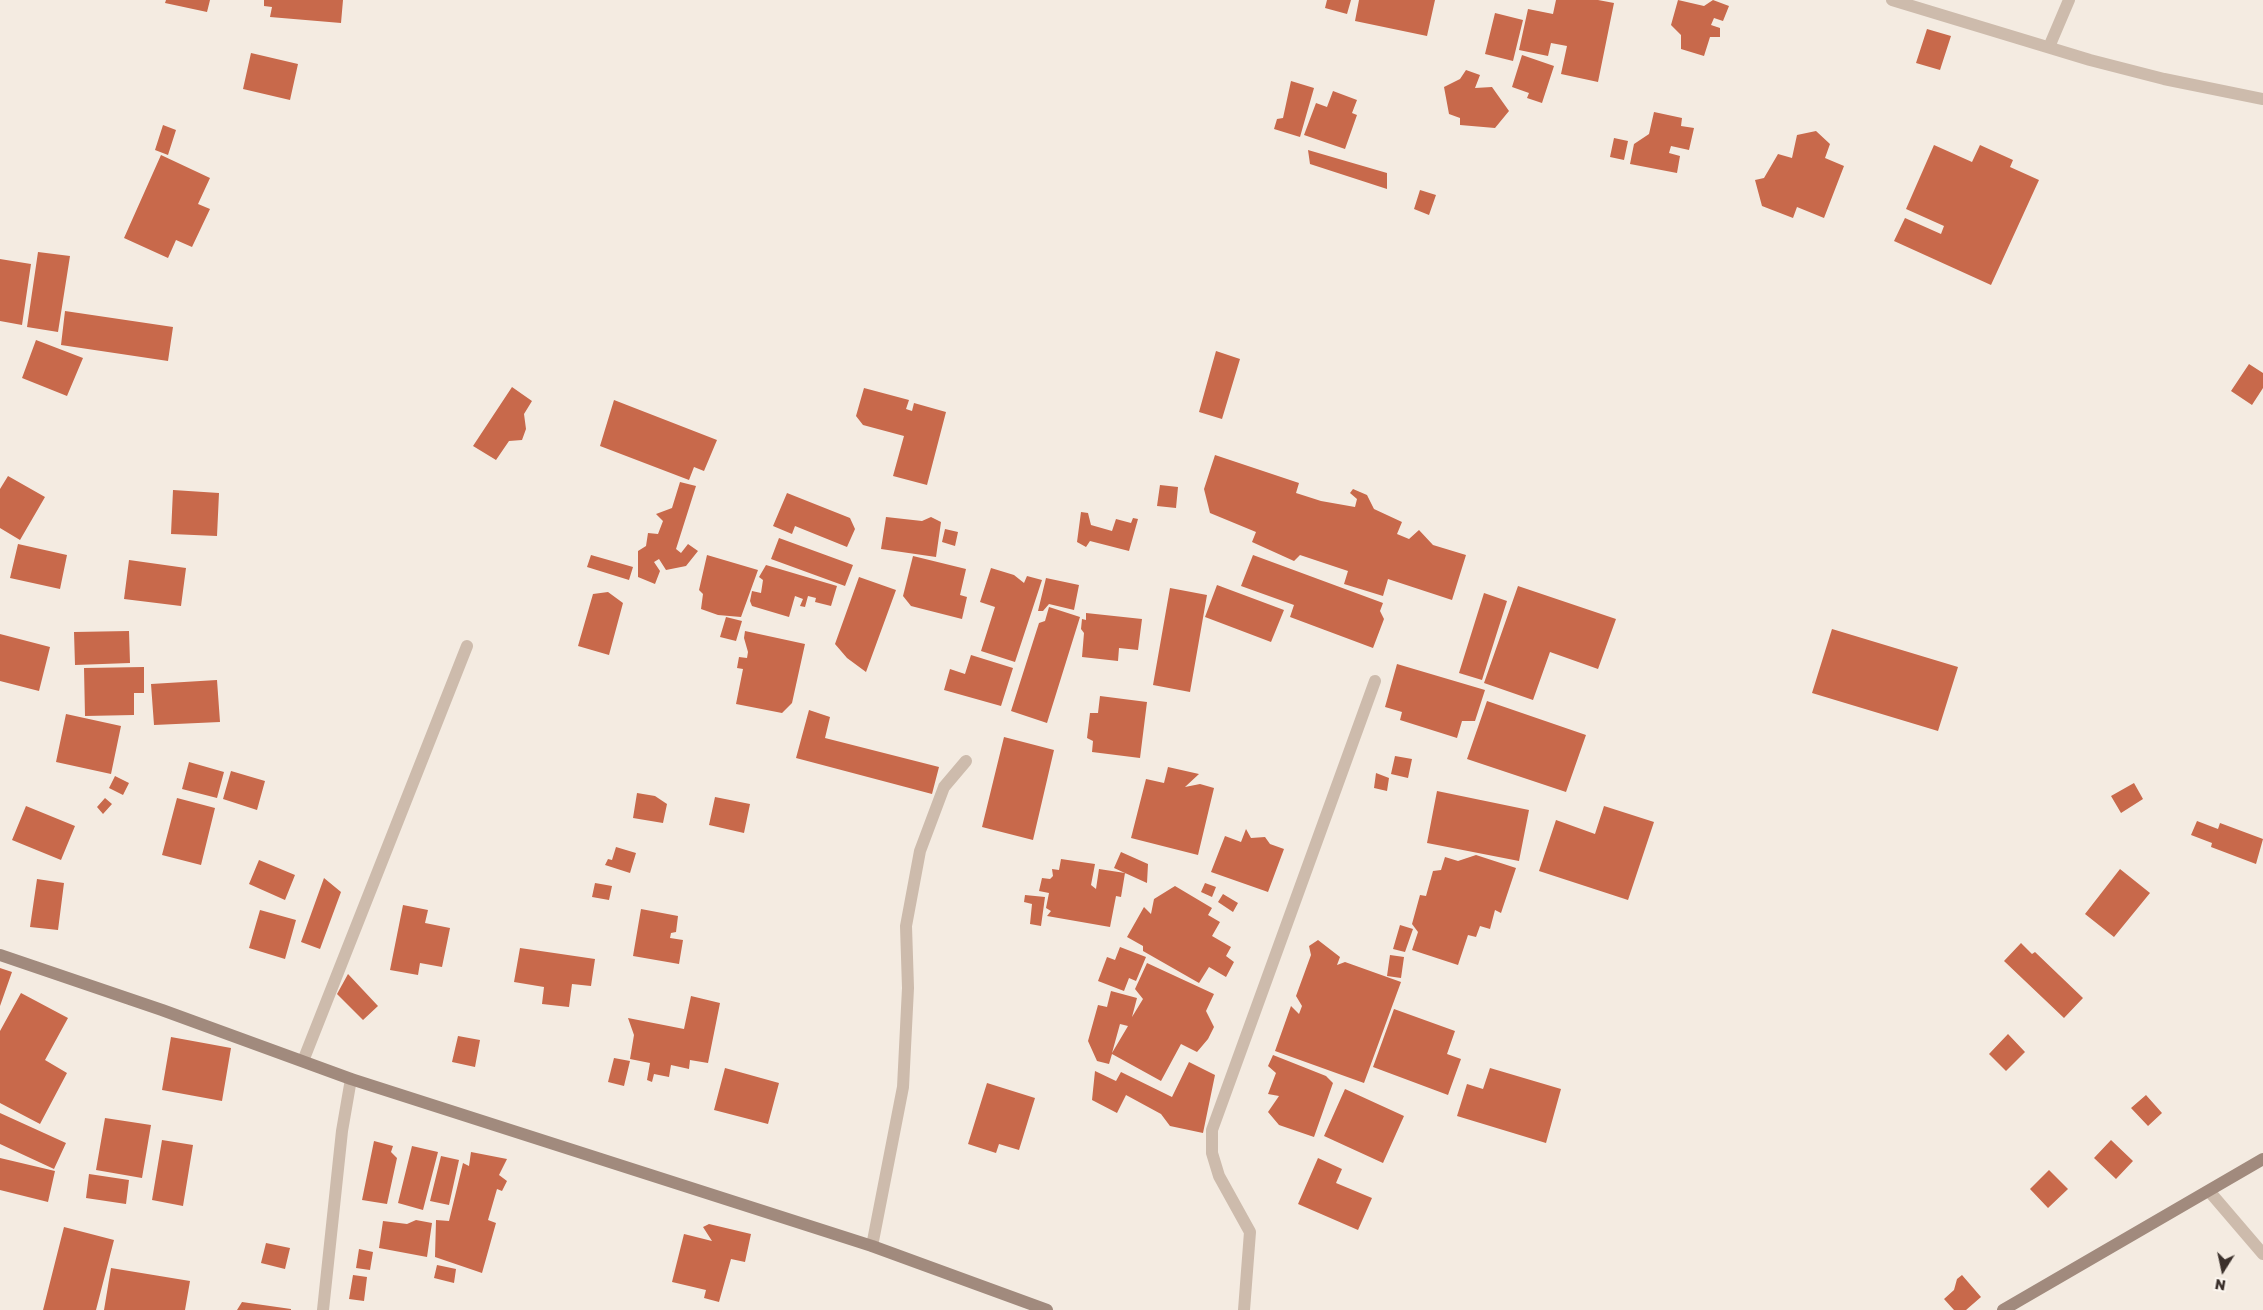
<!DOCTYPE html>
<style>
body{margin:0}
#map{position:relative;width:2263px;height:1310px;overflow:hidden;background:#f4ebe1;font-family:"Golos Text",sans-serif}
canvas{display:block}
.north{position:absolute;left:2198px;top:1245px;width:50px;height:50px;-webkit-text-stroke:4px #fbf5ee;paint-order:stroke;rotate:190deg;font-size:14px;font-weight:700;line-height:20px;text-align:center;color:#3b302b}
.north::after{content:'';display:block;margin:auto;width:18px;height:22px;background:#3b302b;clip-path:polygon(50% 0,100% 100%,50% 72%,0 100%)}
</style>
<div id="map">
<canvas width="2263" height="1310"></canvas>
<div class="north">N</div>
</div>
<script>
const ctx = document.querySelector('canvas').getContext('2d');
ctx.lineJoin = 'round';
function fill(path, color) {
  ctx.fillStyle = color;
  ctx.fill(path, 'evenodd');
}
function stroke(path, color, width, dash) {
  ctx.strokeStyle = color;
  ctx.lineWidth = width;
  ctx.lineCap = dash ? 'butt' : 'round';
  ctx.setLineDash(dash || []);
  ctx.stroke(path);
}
const building = new Path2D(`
 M166,0H210L207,12L165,3Z
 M264,0H343L341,23L270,17L272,7L264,6Z
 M1327,0H1351L1347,14L1325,8Z
 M1359,0H1435L1427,36L1355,21Z
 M1556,0H1598L1614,3L1598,82L1561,74L1567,46L1551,43L1548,56L1519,50L1528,9L1553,14Z
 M1678,0L1704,6L1713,0L1729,6L1723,21L1714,18L1711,25L1720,28V37H1710L1704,56L1681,49V35L1671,25Z
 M1495,13L1523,20L1513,61L1485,54Z
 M1927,29L1951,36L1940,70L1916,63Z
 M251,53L298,64L290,100L243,89Z
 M1522,55L1554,66L1542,103L1527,98L1529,93L1512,87Z
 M1466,70L1480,75L1475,88L1492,87L1509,111L1495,128L1460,125V118L1449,114L1444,87L1460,79Z
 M1291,81L1314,88L1300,137L1274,129L1277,119L1283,118Z
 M1333,91L1357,100L1352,113L1357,115L1345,149L1304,135L1316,103L1327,107Z
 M1654,112L1682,118L1681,126L1694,128L1689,150L1671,146L1669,153L1680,156L1677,173L1630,164L1634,144L1649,134Z
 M163,125L176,130L168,155L155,150Z
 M1816,131L1830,144L1825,158L1844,166L1824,218L1797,207L1793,218L1762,206L1755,180L1764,178L1778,154L1792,158L1797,135Z
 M1614,138L1628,141L1624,160L1610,157Z
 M1934,145L1972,162L1980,145L2013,160L2010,167L2039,180L1991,285L1894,241L1905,218L1941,234L1944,226L1906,209Z
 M1308,150L1387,173V189L1310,164Z
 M161,155L210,178L198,204L210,209L192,247L176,240L168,258L124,238Z
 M1420,190L1436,195L1429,215L1414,209Z
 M38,252L70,256L58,332L27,327Z
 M0,259L31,264L22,325L0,321Z
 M65,311L173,327L168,361L61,345Z
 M36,340L83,358L67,396L22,378Z
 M1216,351L1240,359L1222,419L1199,412Z
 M2249,364L2263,373V388L2252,405L2231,391Z
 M512,387L532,401L524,414L526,429L522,440L509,441L496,460L473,446Z
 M864,388L909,400L906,409L912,411L914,403L946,412L927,485L893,476L904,436L863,425L856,416Z
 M614,400L717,440L704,471L694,467L689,480L600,446Z
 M1215,455L1299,483L1296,493L1321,501L1355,507L1357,499L1350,493L1353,489L1367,495L1374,509L1402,522L1397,534L1409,539L1419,530L1433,545L1466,555L1452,600L1388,579L1383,596L1344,584L1348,571L1300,555L1294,561L1252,542L1256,532L1210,513L1204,489Z
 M8,476L45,497L20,540L0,528V489Z
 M680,482L696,486L676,549L681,553L688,544L698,551L686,566L666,570L659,559L654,562L660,571L655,584L638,577V551L646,546L648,533L658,534L663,521L656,514L672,508Z
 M1160,485L1178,487L1176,508L1157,506Z
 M173,490L219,493L217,536L171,534Z
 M787,493L850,518L855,529L847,547L795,526L792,534L773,526Z
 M1081,512L1088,513L1091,525L1112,531L1116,519L1131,523L1133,518L1138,519L1129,551L1090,541L1086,547L1077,542Z
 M886,517L922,521L931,517L941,522L936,557L881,549Z
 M945,529L958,532L955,546L942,542Z
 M779,538L853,565L845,586L771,559Z
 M18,544L67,555L60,589L10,578Z
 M591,555L633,567L629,580L587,567Z
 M707,555L758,570L741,617L718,615L701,609L703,594L699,590Z
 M1253,555L1383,603L1380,611L1384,619L1373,648L1290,617L1294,605L1241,586Z
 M913,556L966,569L960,595L967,597L962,619L911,606L903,596Z
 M129,560L186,568L181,606L124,599Z
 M766,565L837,586L831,606L815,602L816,598L808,596L805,607L800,606L803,599L795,596L789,617L752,606L750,601L752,591L761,593L763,580L759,577Z
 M991,568L1014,575L1024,583L1027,576L1042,580L1015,662L981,651L995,607L980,602Z
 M859,577L896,590L866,672L847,658L835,644Z
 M1046,578L1079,585L1074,610L1049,604L1043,611H1038Z
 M1217,585L1284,610L1271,642L1205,617Z
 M1518,586L1616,619L1598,669L1550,652L1533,700L1484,683Z
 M1170,588L1207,595L1190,692L1153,685Z
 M608,592L623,603L609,655L578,646L593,594Z
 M1484,593L1507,601L1482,680L1459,673Z
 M1049,607L1080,617L1047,723L1011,711L1039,623L1045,621Z
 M1086,613L1142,619L1138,650L1119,648L1118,661L1082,657L1084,633L1081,629L1082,619L1086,620Z
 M726,617L742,621L736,641L720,637Z
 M1832,629L1958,667L1938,731L1812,693Z
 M129,631L130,663L75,665L74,632Z
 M745,631L805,644L792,703L782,713L736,704L743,669L737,668L739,657L747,658L748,652L744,638Z
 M0,634L50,647L39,691L0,681Z
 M971,655L1013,668L1001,706L944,690L950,669L965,674Z
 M1397,664L1485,690L1475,721H1462L1457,738L1400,720L1402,712L1385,707Z
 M144,667V693H134V715L85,716L84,668Z
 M217,680L220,722L154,725L151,684Z
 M1100,696L1147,702L1140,758L1092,752L1093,741L1087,738L1090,713H1098Z
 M1487,701L1586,735L1566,792L1467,759Z
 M809,710L830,717L825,738L939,767L932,794L796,758Z
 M66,714L121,726L111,774L56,762Z
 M1004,737L1054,750L1033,840L982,827Z
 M1395,756L1412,759L1408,778L1391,774Z
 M189,762L224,772L217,798L182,789Z
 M1168,767L1199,774L1185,787L1200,784L1214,788L1198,855L1131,838L1146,779L1164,783Z
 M231,771L265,781L257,810L223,799Z
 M1376,773L1389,778L1387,791L1374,788Z
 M115,776L129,783L123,795L109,788Z
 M2134,783L2143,799L2121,813L2111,796Z
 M1437,791L1529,810L1519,861L1427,843Z
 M637,793L655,796L667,804L663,823L633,818Z
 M715,797L750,804L744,833L709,825Z
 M105,798L112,804L103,814L97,807Z
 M177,798L215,808L201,865L162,855Z
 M26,806L75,826L61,860L12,840Z
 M1604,806L1654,822L1628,900L1539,871L1556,820L1595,834Z
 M2197,821L2218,829L2220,823L2263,839L2256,864L2211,847L2212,843L2191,835Z
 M1246,829L1251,838L1265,837L1270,844L1284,849L1268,892L1211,872L1225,836L1241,842Z
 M616,847L636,853L630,873L605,865L608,859L612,860Z
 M1121,852L1148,864L1147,883L1114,868Z
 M1476,855L1516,868L1501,913L1495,910L1490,929L1480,926L1476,937L1468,935L1458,965L1412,950L1418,932L1412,924L1420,895L1426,896L1433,871L1441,870L1445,857L1458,861Z
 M1061,859L1095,864L1091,885L1096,889L1099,869L1125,873L1121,897L1116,896L1110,927L1047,916L1051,911L1046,908L1049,893L1039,891L1042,878L1050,879L1053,876L1052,869L1059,870Z
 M259,860L295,875L285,900L249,884Z
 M2120,869L2150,893L2114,937L2085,914Z
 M324,878L341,892L320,949L301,942Z
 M37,879L64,883L58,930L30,927Z
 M595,883L612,886L609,900L592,897Z
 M1205,883L1216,887L1212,897L1201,892Z
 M1175,886L1212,908L1208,915L1220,922L1212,936L1231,947L1226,956L1234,962L1226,977L1209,967L1199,983L1143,951V946L1127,937L1144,907L1151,914L1154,899Z
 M1223,894L1238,903L1233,912L1218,902Z
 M1025,895L1045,897L1041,926L1030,924L1032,904L1024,902Z
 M403,905L428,910L425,923L450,928L442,967L420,963L418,975L390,970Z
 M641,909L678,916L676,932L671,933L670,938L683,940L679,964L633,956Z
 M260,910L296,920L285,959L249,948Z
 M1400,925L1413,929L1405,952L1393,949Z
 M1318,940L1340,957L1337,965L1345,962L1401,982L1364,1083L1275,1051L1291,1006L1299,1014L1302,1006L1296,996L1311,955L1309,946Z
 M2021,943L2032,954L2035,952L2083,998L2064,1018L2004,961Z
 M1120,947L1146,957L1136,981L1129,978L1124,991L1098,981L1107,957L1115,960Z
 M520,948L595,959L591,986L572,984L569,1007L542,1004L544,987L514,982Z
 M1390,955L1404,957L1401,978L1387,976Z
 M1147,963L1214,994L1206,1011L1214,1027L1208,1039L1197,1052L1181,1044L1161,1081L1112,1054L1109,1064L1097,1061L1088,1041L1098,1005L1107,1007L1111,991L1137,998L1132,1017L1143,999L1135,989ZM1120,1024L1128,1026L1112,1053Z
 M0,968L12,972L0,1006Z
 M348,974L378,1006L363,1020L337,994Z
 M21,993L68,1018L45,1060L67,1073L40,1124L0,1103V1031Z
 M691,996L720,1003L708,1063L690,1060L689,1069L671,1065L669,1077L654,1074L652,1082L647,1080L650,1063L630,1059L634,1035L628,1018L684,1029Z
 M1394,1009L1455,1031L1447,1054L1461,1059L1448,1095L1373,1067Z
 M2008,1034L2025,1052L2006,1071L1989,1054Z
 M458,1036L480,1040L475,1067L452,1062Z
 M171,1037L231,1048L222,1101L162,1090Z
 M1273,1055L1326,1076L1333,1083L1314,1137L1279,1125L1268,1112L1279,1096L1268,1094L1276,1073L1268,1066Z
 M614,1058L630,1061L624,1086L608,1082Z
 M1189,1062L1215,1075L1203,1133L1170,1126L1161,1114L1126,1095L1117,1113L1092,1100L1095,1071L1116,1081L1121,1072L1172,1097Z
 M725,1068L779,1083L768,1124L714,1110Z
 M1490,1068L1561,1089L1546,1143L1457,1116L1467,1084L1483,1089Z
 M987,1083L1035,1098L1019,1150L999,1144L996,1153L968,1144Z
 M1345,1089L1404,1116L1383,1163L1324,1136Z
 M2146,1095L2162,1113L2148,1126L2131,1108Z
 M0,1113L66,1143L54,1169L0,1144Z
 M105,1118L151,1125L142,1178L96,1170Z
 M162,1140L193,1145L183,1206L152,1200Z
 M2111,1140L2133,1161L2116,1179L2094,1158Z
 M374,1141L393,1146L391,1152L397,1158L387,1204L362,1200Z
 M412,1146L438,1152L423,1210L398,1203Z
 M471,1152L507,1159L499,1175L507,1181L502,1191L497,1189L488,1220L496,1223L482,1273L435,1257L436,1220L449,1221L463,1163L469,1166Z
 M441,1156L459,1160L449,1205L430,1201Z
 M0,1158L55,1171L48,1202L0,1190Z
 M1318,1158L1342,1169L1336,1183L1372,1198L1358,1230L1298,1204Z
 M2049,1170L2068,1189L2048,1208L2030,1189Z
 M89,1174L129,1180L126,1204L86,1198Z
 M416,1220L432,1223L427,1257L379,1248L383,1221L407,1224Z
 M709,1224L751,1234L745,1262L731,1259L719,1302L704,1298L706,1290L672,1282L684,1234L712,1241L703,1227Z
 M64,1227L114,1240L96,1310H43Z
 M266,1243L290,1248L285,1269L261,1263Z
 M359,1249L373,1252L370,1270L356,1268Z
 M437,1265L456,1269L454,1283L434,1278Z
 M111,1268L190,1281L185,1310H104Z
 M353,1275L367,1277L364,1301L349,1299Z
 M1962,1275L1981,1297L1966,1310H1954L1944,1299L1954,1290L1957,1279Z
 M242,1302L291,1309V1310H237Z`);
const street = new Path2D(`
 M1892,0L2090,60L2164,79L2263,99
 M2049,47L2069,0
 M303,1061L467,646
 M2209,1191L2263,1254
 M872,1246L903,1087L908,988L906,926L920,851L944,787L966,761
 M323,1310L342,1131L351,1079
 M1244,1310L1250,1232L1219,1176L1212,1153V1130L1375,681`);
const secondary = new Path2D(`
 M0,955L162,1010L351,1079L872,1246L1047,1310
 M2003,1310L2263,1159`);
fill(building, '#c8694b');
stroke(street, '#cdbbac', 12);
stroke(secondary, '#a18a7d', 12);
</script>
